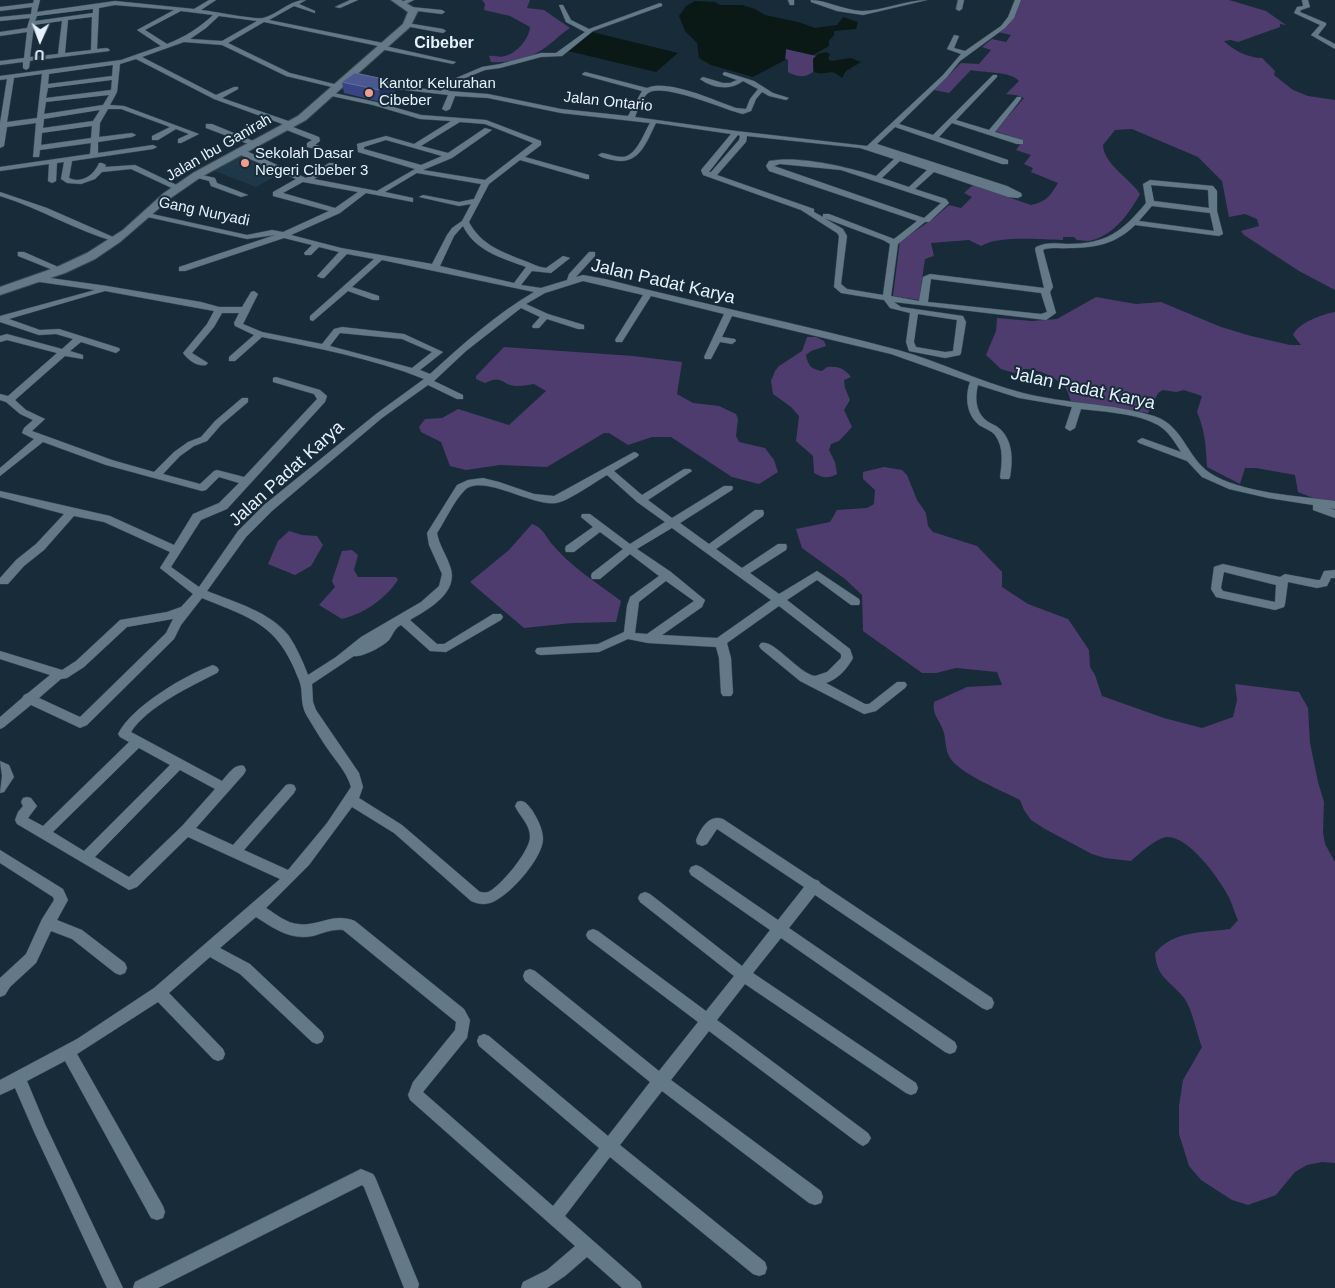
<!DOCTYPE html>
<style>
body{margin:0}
#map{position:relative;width:1335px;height:1288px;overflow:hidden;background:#182b39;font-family:Arial,sans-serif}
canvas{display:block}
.north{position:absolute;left:15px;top:15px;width:50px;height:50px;-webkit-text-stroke:4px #182b39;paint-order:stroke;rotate:182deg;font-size:14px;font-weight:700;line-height:20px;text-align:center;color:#e6f2fb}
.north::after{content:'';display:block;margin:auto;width:18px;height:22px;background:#e6f2fb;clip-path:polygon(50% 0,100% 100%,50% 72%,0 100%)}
</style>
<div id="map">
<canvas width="1335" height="1288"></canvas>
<div class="north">U</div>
</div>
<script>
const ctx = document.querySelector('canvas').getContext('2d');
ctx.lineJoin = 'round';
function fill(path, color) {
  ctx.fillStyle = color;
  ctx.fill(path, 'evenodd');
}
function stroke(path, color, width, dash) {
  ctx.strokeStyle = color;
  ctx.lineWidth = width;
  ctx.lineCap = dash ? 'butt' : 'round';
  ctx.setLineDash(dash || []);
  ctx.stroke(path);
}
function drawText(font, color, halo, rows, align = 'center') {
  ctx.font = font + ' Arial,sans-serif';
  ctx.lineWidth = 4;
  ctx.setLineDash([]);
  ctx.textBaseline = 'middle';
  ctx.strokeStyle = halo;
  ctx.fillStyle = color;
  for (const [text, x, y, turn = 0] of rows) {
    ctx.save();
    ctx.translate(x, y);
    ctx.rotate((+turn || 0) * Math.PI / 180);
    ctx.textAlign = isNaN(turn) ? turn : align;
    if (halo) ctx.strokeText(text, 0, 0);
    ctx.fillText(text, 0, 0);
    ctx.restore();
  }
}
const built = new Path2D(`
 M242,154L283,172L256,187L214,171Z`);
const green = new Path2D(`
 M482,0H530L527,8L544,10L570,28C559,35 550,46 538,52C525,60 506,63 491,62L489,56C494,55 500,58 505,56C517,53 529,39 530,27L510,16L484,10L485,4Z
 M1021,0H1229L1266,11L1286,25L1280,24V27L1238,42L1231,40L1224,41C1233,50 1248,58 1262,58L1275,71L1274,75L1293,90L1308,96L1335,100V290L1299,271L1244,235L1241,231L1259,226L1257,219L1245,214L1229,217L1222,181L1198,157L1132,129L1115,130L1103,145C1104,165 1130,178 1140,194C1130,212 1115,234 1093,240C1088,242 1082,240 1077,240L1074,237H1063V240C1039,240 1001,235 981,246L969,240L931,243L934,256L925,259L919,300L893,296L900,241L933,219L949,205L961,208L972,197L964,193L973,185L1031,205C1046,202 1051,195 1058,183L1031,172L1033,168L1024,164L1031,155L1016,150L1023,140L995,131L1024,98L1016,95L1006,94L1019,81C1011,71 983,73 971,70L949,93L934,90L961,63L979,64L991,50L982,47L992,39L1006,42L1011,35L998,32L1015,14Z
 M786,49L816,56L813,59V72C805,78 796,77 788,72V60L785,58Z
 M1096,297L1136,304L1161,302L1221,327L1251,336L1290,345H1301L1293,335C1298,323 1323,314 1335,312V501L1318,500L1298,492L1295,475L1256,468H1245L1240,484L1207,467C1206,447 1205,430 1197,412L1202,396L1184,390L1176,392L1163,390L1158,393L1148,413L1071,401C1069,396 1067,389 1064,386C1054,376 1038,369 1024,369L1018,374L1001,369L986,355L996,331L997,318L1032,321L1057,319Z
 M807,337H816L824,341L826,346L811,351L806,355C808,366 811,369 822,371L827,367C838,366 844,368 851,377L844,380L845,388L850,400L844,410L852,427L839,441L831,444L829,450L835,462L837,474C828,479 823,478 814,473L813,456L796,441L799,416L791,407L773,394L771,381L775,371L779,366L802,351Z
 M504,347L633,356L682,362L677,394L693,403L719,406L736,414L738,419L736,436L739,442L765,448L774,460L778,472L759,484L732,477L671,437H652L628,445L609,433H604L547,467L500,465L466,470L450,466L441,442L421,432L419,427L425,419L442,418L458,409L509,425L546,391L534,384C528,385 522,386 516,386C501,385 503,374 485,383L476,379V376Z
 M884,467L902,470L907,475L917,500L926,513L928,526L933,532L977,546L1002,572V587L1028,604L1068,619L1089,650L1090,667L1095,675L1102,696L1164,718L1202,728L1233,717L1237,700L1235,684L1299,692L1308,708L1310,743L1318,782L1324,802L1323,832L1325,844L1335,862V1163L1322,1162L1307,1165L1295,1172L1276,1195L1248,1205L1232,1200L1201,1180L1189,1166L1179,1134V1106L1183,1080L1202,1047C1197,1034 1192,1008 1184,998C1170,980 1157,979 1155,953C1175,930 1202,933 1230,929L1238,920C1234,912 1232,902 1227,894C1218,877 1188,836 1167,837C1156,838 1139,854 1131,861L1105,858L1092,854L1045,829L1031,820L1024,810L1020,800C1003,791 957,773 949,756C945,748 946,738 943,730C939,719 932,715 934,702L967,687L1002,685L997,672L956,668L936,673H922L863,631L862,595L845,579L802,548L796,529L830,522L837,510L867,508L874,504L875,490L863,479V472Z
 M532,524C543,528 544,534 551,543C570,566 597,583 621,601L616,622L572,623L524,628L470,582L509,550Z
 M289,531L302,535L317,536L323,545L311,566L295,575L268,564L278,541Z
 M352,550L358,555L354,570L358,577H396L398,580C384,600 365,613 342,619L319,605L335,587L332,581L342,551Z`);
const water = new Path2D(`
 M695,1L715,2L720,5H742L755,9L765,15L798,22L815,28L837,25L843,17L858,22L856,29L834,31V35L829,41V46L813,55L786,49L785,60L753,77L711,65L699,58L697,43L685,31L679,16L686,6Z
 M592,32L678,53L656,72L568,51Z
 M826,52L830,54L828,59L831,61L851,58L861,62L846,71L842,78C830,66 826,77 814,72L813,59L818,54Z`);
const street = new Path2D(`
 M34,0H40L37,12L115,1L194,9L209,0H216L201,10C212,11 256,20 263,18C279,14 289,0 306,0L299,4L315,11V13L294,6L269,20L383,43L385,44V46L456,62L453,64L380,49L378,48V46L264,22L228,43L290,73L338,85V87L336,88L286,76L222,45L184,42L142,57L216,95L234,87H238V89L222,98L294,123L295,125L293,127L319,137L320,141L315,145L319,146V150L307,147V143L312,140L284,129L285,125L214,99L136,59L120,64L117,92L110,105L124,106L199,134L181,143H178V139L189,134L176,129L158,140H152V136L170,127L121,109H108L100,123L99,137L132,133L136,135L132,137L98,142V153L153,145L157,147L153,149L72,161L69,178C82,184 94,175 99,163H102L106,165L105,167L135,165L183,188L176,190L131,169L102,172L95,179L81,184L67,183L61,179L64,162L57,163L56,181L52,183L48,181L49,164L0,171V167L90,154L91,143L40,150L39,157H33L36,123L7,127L4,146L0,148V123L7,79L0,80V76L121,60L161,46L137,30L174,10L115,5L99,8L97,49L107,48L110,50L109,51L30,61L29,68L26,70L23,68V62L0,65V61L24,58L27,32L0,36V32L27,28L30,18L0,21V17L31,14L32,7L0,11V7L33,3ZM93,9V13L35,21L37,16ZM181,11L213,15C199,28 185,37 167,44L145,30ZM219,16L257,21L222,41L190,39L206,28ZM92,17L91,50L65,53L68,20ZM62,21L58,54L30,57L34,25ZM113,65L112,76L48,84L49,74ZM42,74L37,118L7,122L14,78ZM112,80L111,90L46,98L48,88ZM109,95L103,105L44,114L46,102ZM100,110L93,121L43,128L44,119ZM92,126L91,138L41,145L42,133Z
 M350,0H358L340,8L335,7Z
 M406,0H414L404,5H400V3Z
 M788,0H794V5H790Z
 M811,0C825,0 844,10 861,11C879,12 906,0 927,0L863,15L837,11L811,2Z
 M958,0H964L962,9L959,11L956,9Z
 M1015,0H1021L1014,18L1005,28L960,61L947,77L899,124L933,135L993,75H997V77L956,120L989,130L1017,97H1021V99L995,132L1023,140V144H1017L952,123L939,137L1008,160V164H1002L895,127L877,144L1007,186L1021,193L1022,196L1018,198L1008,197L934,172L915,189L946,199L949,203L929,222H925L898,244L891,296L919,301L923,277L930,274L1044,288L1035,249L1036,247C1046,242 1056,243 1067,244C1106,244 1122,232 1146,203L1143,184L1150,180L1213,186L1217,191V211L1223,234L1219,236L1135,225C1116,244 1095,248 1069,248C1061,249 1053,247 1045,249L1043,250L1053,287L1050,292L1056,313L1046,320L894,302L901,307L963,316L966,322L961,353L960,355L945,358L909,351L906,342L910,313L890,308L884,300L841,293L834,287L839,236L837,233L801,210L703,175L701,170L731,134L656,123C646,143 639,166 613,160C608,159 602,158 598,155L602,153C609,154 616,157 622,157C636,157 644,133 650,123L561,113L488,98L455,96L450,109L446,111L442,109L448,95L380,87L377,85L380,83L441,91L449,81L482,67L500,64L541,53H556L585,32L566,22L559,5H563L571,20L589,29L660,3L662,4V6L593,31L562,56L541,57L500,68L485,70L453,83L448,91L488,94L561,109L628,116L642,91L583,75L582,74L585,72L647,88C669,79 715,101 736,108L746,109L750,99L758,89L743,81C730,91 712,88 700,79L703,77L723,83H730L737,80L723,75V73L725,72L754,81L773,93L789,98L786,100L769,96L762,92L756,99L751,111L743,114C725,110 663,82 648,93C642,98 638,109 635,117L736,131L867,146L943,75L961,54L947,49L954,35L959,36L954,48L965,51L1001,26L1008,17ZM738,135L740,136L739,140L711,172H709ZM747,136L860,148L894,159L876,176C848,167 798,155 769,161L766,166L769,171L917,221L894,239L829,214H823V217L814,212V209L717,175L746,142ZM900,161L927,170L909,187L882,178ZM780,164L841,170L941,203L924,218L774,166ZM1151,185L1208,190L1209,208L1154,201ZM1152,206L1210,213L1214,231L1139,221ZM824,218L883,240L890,244L883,295L847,289L841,284L847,236L843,229ZM931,279L1041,293L1047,312L1041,314L928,302ZM918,314L957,320L953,351L945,352L916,347L914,342Z
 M1302,0H1308L1310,7L1301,10L1300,12L1326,23V25L1318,35L1335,44V49L1311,35L1320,25L1294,13L1297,7L1303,6Z
 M411,7L442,10L445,12L442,14L409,10L408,9Z
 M407,23L443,29L446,31L443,33L405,26L404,25Z
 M329,92L376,102L421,115L486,120L541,141V145L525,157L589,175V179H586L520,160L489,184L469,222C481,245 502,252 525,261C533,264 538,267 546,268L563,256L570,258L551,273L532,271L521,285L541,288L567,280L569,274L589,252H595V256L576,277L583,275L605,279C702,304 801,324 898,350C941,362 980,382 1023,393C1066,404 1111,403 1154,416C1183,425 1187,458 1210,473C1240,493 1299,496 1335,501V509L1329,508L1335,510V518L1313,510V505L1268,498L1229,489L1202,477L1187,461L1139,443L1137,441L1142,438L1181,452C1175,442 1168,431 1158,425C1136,413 1105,412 1081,409L1075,428L1070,431L1065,428L1072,407L1019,398L978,385C975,397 975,412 987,421C991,424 996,425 1000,429C1013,441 1013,460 1010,477L1009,479H1001L1000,477C1002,463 1004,447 995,435C991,430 985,429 979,425C966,414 965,396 970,382L891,354L732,316L722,337L735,339L736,341L732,344L720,342L711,359H705L704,357L724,314L651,296L622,342H616L615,340L643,295L583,281L545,293L526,304L548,314L584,325V329H578L547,319L539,328H533L532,326L540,317L521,308L466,351L434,381L463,395V399H457L428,385L382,418L272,511L246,537L207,591C234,602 271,612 289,636C297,648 303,662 308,675L336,657L361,637L421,602L439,586L442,574L429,545L427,533L457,485L468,480L483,478L499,482L534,494L554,496L634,452L637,453L639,455L637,457L614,471L642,495L684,469H690L692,471L648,500L672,518L724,486H732L733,488L732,490L680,523L709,544L755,510H763L764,513L763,516L716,549L742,568L778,544H786L787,547L786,550L750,573L779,594L817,571L859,599L860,602L859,605H851L817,580L787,600L850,649L853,658C847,669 838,679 826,683L865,704H869L897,682H905L907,685L905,688L876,711L864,714L800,681L761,649L759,646L761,643C774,639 798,673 815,676L827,672L841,658V654L779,606L727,643L731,658L733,693L731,696H723L721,693L719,658L716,647L648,643L628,639L599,652L541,655L537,654L535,651L537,648L598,644L624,632L627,606L630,597L659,576L630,554L600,579H592L591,576L592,573L623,549L600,532L574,552H566L565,549L566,546L593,527L581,517L582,514H590L630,544L665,522L637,502L607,475C595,482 567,502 556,503C532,507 481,472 464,491C454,501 445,521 437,533C439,545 446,554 450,566C460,592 429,609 410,620L437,644H444L493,614H501L503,617L501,620L446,652L430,651L401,625C394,629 394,633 389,640C384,646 361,658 354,656L312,684L313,702L316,710L359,773L363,787L359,798L402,825L480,892C482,892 485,893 488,892C500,887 530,851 530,837C530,824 520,817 515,806L517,802C524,799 527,804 532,810C537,818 543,829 543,839C543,858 508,898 490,903C483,905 478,904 471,901L394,833L352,807L309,865L266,908C276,914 286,923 298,924C319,927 332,912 355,921L464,1009L470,1020L467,1038L423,1092L553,1206L599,1148L479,1046L477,1041L479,1036L484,1034L489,1036L608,1136L650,1082L525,981L523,976L525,971L530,969L535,971L659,1071L698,1022L588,939L586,935L588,931L593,929L598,931L706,1011L734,976L640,902L638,898L640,894L645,892L650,894L742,966L770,930L691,875L689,871L691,867L696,865L701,867L778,920L804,887L717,829L707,844L702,846L697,844L696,840C701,828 709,814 723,819L814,879L819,881L820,883L992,998L994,1003L992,1008L987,1010L982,1008L815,895L789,928L955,1042L957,1047L955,1052L950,1054L945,1052L781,938L753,973L916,1083L918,1088L916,1093L911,1095L906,1093L745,984L717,1020L868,1133L871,1138L868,1143L863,1146L858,1143L709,1031L671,1080L821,1191L823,1197L821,1203L815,1205L809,1203L662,1091L620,1145L765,1262L767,1268L765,1274L759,1276L753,1274L610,1157L565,1216L640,1282L642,1288H622L587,1257L565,1276L547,1288H521L523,1282L547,1270L575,1246L410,1100L408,1095L413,1082L455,1030L456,1022L343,930C332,929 324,933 313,936C291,941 273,928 256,917L220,948L250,964L322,1032L324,1037L322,1042L317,1044L312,1042L240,974L210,957L169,993L223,1049L225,1054L223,1059L218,1061L213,1059L158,1002L77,1054L163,1206L165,1212L163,1218L157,1220L151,1218L65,1061L27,1081L45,1124L123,1288H107L35,1134L15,1088L0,1095V1080L77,1039L154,988L280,879L188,837L137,887L129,890L17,824L15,820L18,812L23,806L21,802L23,798L27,797L31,798L37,806L28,818L43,826L129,742L120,737L118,734C131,707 185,675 213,665L217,667L219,670L217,673C191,686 147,707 131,732L222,781C228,774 235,763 244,766L246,770L244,774L196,828L233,845L286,785L290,784L294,785L296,789L294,793L244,850L288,870L327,823L351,787C347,774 340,766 332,755C323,743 315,729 307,716C299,702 304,692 299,680C278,624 253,619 202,598L181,625L174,639L87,725L80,728L76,726L31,705L4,727L0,729V717L22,698L24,695L28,693L50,675L0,659V651L62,670L76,661L120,620L167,612L181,607L193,594L160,568L170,552L104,522L74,516L44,550L24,566L8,584H0V578L16,560L36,544L64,514L0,497V491L110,516L174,545L193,514L219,503L239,483L219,477L206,490L202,491L106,465L43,442L0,476V468L34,439L22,433L24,428L33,420L20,414L6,402L0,400V394L8,396L57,353L7,340L0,342V336L7,334L62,349L73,339L56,334L39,335L0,322V316L95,290L33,281V277L36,276L107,286L201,302L219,307H242L251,292L254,291L258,294L243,324L262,332L322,344L334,329L342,327L404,334L443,352L420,370L430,374C462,345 496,314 534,292L382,260L352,287L379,296V300H373L348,291L313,321L310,320V316L374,259L347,254L324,278H321L317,276L339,252L319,247L311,255H305L304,253L312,245L284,238L185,271H179V267L275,235L247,239L143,216V212L247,235L272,230L283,232L329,211L273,196V192L296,179L236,153V149H242L306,178L329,163H335V167L314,179L377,191L415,169L358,152L357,144L386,136L414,144L451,121L420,119L373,105L327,95V93ZM460,122L485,124L533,143L485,180L423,170L452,158L492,130L485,128L448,153L421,146ZM386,140L442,156L421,165L364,149V147ZM417,173L481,184L474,199L459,202L423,195L419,197L459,206L471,204L462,221L452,228L447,235L432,264L341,248L291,235L340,213L366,193L413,202V198L385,192ZM303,182L358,192L335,208L283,193ZM463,226C475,251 502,258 526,267L514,283L440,266L454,236ZM105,291L214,311L207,324L183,353C188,360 197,367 206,365L208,363L192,353L214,327L222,313H239L234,323L235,326L254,335L229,357V361H235L262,337C316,348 372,358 424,379L376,414L264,505L238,531L199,587L171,567L201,520L227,509L325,402L327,396L320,390L276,377L273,378V382L314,394L317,399L244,477L217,470L214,471L200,484L163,474L180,456L194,446L207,441L221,425L248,402V398H242L215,421L201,437L188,442L174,452L154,472L112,460L32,431L45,419L26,410L15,400L65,356L83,359V355L70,351L81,342L116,353L120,350L119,348L59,329L40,330L9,319ZM340,333L402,339L432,352L412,368L330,346ZM672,528L771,600L717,638L662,635L702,607L705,600L671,572L637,549ZM666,581L694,601L647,634L635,633L639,602ZM173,619L166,633L80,717L39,698L61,679L67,678L84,667L127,627ZM139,748L170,765L84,851L53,832ZM180,770L215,789L182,826L129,877L95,857Z
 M206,124H212L258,143L251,145L206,128Z
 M194,173L215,178L217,183L248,195L241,197L211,186L209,181L194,177Z
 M0,192L47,208L120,240L116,242C76,231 40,208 0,196Z
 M18,252H24L65,270L64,272H58L18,256Z
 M1223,564L1280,577L1285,574L1317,580H1320L1324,571L1335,570V578H1331L1327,586L1317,588L1288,582L1285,604L1284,607L1275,610L1216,597L1211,589L1214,567ZM1224,572L1276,585L1275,602L1223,591L1221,588Z
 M0,761L9,765L14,777L4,792L0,793L2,776Z
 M0,850L63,889L68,900L57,920L82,930L125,963L127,968L125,973L120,975L115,973L72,939L51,931L36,963L10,987L5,995L0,997V978L26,954L42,919L54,900L53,897L0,863Z
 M361,1169L373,1174L375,1177L419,1284L418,1288H404L364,1187L362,1185L158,1288H133L135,1282Z`);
const secondary = new Path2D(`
 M391,0H401L416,9L418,11L410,27L306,120L201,177L172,197L120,242L95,259L65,273L0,295V287L57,267L87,253L123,230L164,193L193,173L298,116L403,24L408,12Z`);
const wall = new Path2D(`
 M342,82L395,92L381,102L344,93Z`);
const shadedWall = new Path2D(`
 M393,81L395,92L381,102L379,90Z`);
const building = new Path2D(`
 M355,73L393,81L379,90L342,82Z`);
const markers = [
 [369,93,5,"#f49d8c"],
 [245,163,5,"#f49d8c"]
];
const farPoinames = [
 ["Kantor Kelurahan",379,84],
 ["Cibeber",379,101],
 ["Sekolah Dasar",255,154],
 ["Negeri Cibeber 3",255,171]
];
const farStreetnames = [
 ["Jalan Ontario",608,102,6],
 ["Jalan Ibu Ganirah",219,148,-30],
 ["Gang Nuryadi",204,212,12]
];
const farQuarternames = [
 ["Cibeber",444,44]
];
const streetNames = [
 ["Jalan Padat Karya",663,282,13],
 ["Jalan Padat Karya",1083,389,12],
 ["Jalan Padat Karya",287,474,-42]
];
fill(built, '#1e384a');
fill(green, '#4f3c6e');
fill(water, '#0a1916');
stroke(street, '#394954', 1);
stroke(secondary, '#394954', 2);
fill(street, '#637988');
fill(secondary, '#637988');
fill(wall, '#374682');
fill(shadedWall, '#23335f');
fill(building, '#4a588f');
stroke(building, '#6270a0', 1);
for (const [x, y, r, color] of markers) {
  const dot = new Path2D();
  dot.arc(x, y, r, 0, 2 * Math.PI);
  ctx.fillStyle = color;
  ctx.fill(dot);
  stroke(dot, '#182b39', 2);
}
drawText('15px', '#e6f2fb', '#182b39', farPoinames, 'left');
drawText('15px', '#e6f2fb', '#182b39', farStreetnames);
drawText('bold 16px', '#e6f2fb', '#182b39', farQuarternames);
drawText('18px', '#e6f2fb', '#182b39', streetNames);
</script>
